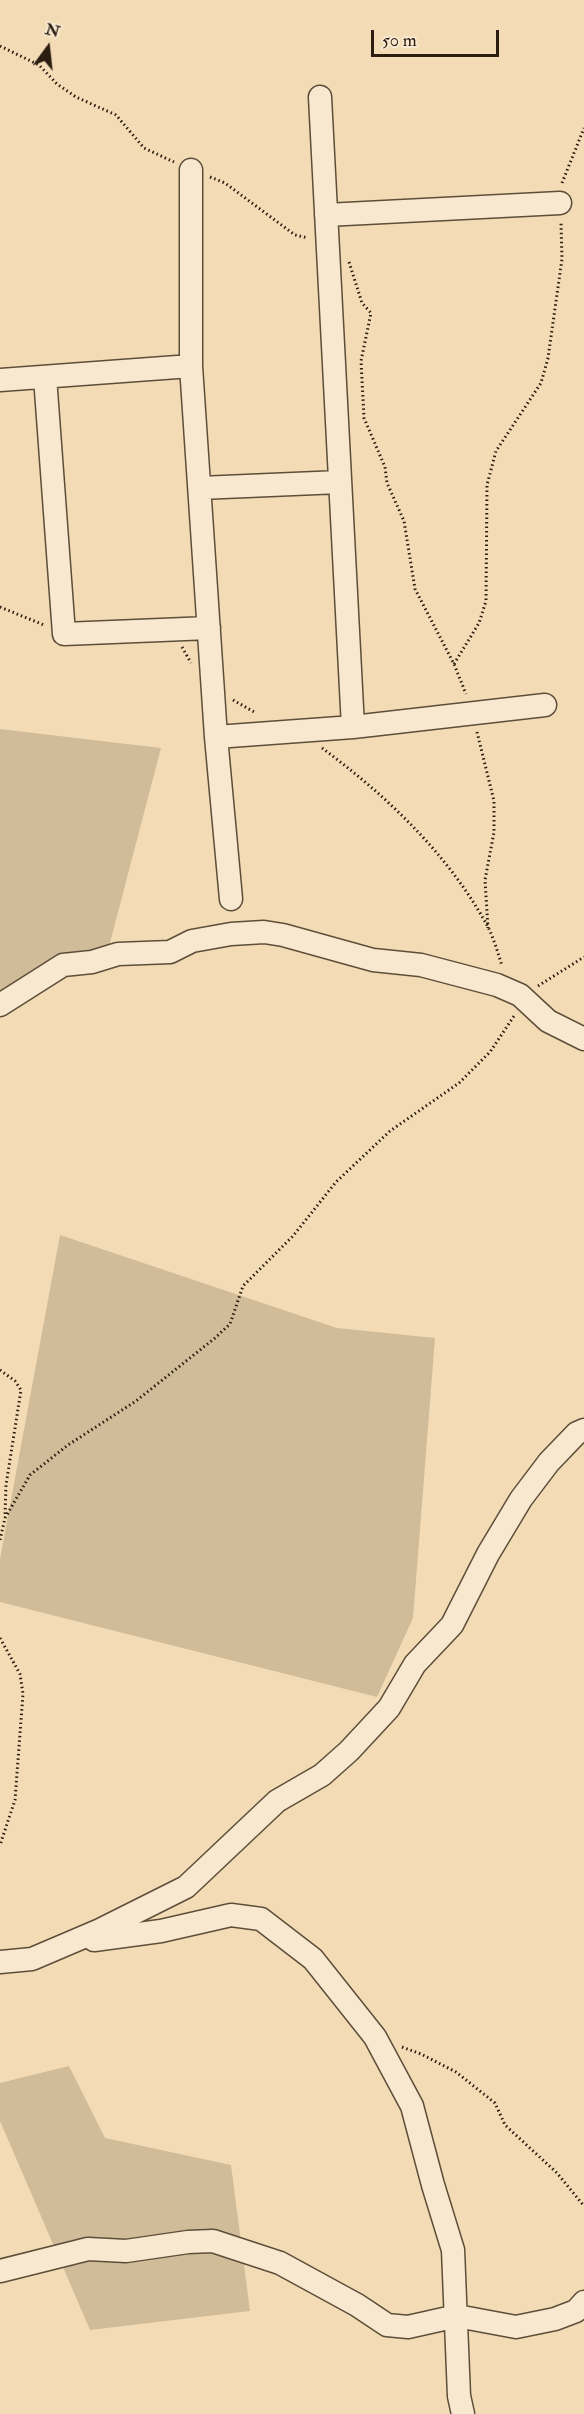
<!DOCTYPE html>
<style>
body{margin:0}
#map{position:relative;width:584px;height:2414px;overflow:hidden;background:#f3dcb5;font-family:"IM FELL Double Pica",serif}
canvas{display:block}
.north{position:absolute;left:18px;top:18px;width:60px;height:60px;-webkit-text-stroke:4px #f7e8cf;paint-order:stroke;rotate:15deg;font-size:16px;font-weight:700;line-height:24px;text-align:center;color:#2b1e11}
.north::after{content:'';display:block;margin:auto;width:21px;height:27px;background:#2b1e11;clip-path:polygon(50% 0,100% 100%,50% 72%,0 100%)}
.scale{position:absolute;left:371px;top:30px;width:128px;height:27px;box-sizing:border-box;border:3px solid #2b1e11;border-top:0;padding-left:8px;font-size:18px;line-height:21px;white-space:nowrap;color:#2b1e11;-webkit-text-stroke:4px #f7e8cf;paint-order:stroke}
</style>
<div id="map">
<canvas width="584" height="2414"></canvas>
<div class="north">N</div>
<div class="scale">50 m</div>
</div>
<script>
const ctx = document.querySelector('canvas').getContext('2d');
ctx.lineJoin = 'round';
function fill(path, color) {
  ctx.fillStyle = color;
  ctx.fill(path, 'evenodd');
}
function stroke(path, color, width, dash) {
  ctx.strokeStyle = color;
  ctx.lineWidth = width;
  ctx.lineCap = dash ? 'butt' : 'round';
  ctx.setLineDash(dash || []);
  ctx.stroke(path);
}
const green = new Path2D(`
 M0,729L161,748L106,958L0,1005Z
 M60,1235L337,1328L435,1338L413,1618L377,1697L0,1602V1559Z
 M69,2066L105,2138L231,2165L250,2311L90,2330L0,2121V2083Z`);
const path = new Path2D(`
 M0,46L39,65L57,84L76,97L116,115L144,148L174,162
 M210,177L225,183L295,235L308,238
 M562,183L584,128
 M349,262L362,303L371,313L361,361L364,418L385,467L387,483L404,521L415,589L454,664L466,694
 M0,607L44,625
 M182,647L191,663
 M454,664L479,623L486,601L487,485L496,451L541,383L548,358L562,259L561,223
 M233,700L256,713
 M477,732L494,801V832L485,880L488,928
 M322,748C387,796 449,855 488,927C494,939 498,953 502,966
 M538,986L584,957
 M0,1370L15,1381L21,1390L6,1485L5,1516
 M0,1540L5,1518L30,1475L68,1445L136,1401L215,1338L230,1324L243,1286L293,1236L336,1182L390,1131L459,1083L490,1052L514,1016
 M0,1638L20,1674L23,1694L15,1800L0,1845
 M402,2047L421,2054L456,2072L495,2103L505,2125L557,2173L584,2206`);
const minor = new Path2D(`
 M320,97L353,727
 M191,170V366L216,737L231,899
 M326,215L560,203
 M45,377L64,634L209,628
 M0,380L191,366
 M200,488L340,482
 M216,737L353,727L545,705
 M0,1005L63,965L92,962L118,954L170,952L192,941L231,934L264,932L283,935L373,960L421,965L497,985L520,995L548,1021L584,1039
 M94,1940L161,1931L231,1915L261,1919L313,1959L375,2037L412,2106L433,2185L453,2250L459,2396L463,2414
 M0,1962L32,1959L100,1930L186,1887L277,1801L322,1775L349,1751L389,1708L415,1664L452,1625L488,1554L521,1499L549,1462L577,1433L584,1430
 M0,2271L88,2249L126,2251L188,2242L213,2241L280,2263L357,2305L387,2325L408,2327L457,2316L516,2327L555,2319L576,2311L584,2302`);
fill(green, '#d1bc99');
stroke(minor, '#5d4e3a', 25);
stroke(path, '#2b1e11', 3, [1.5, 3]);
stroke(minor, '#f7e8cf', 22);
</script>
